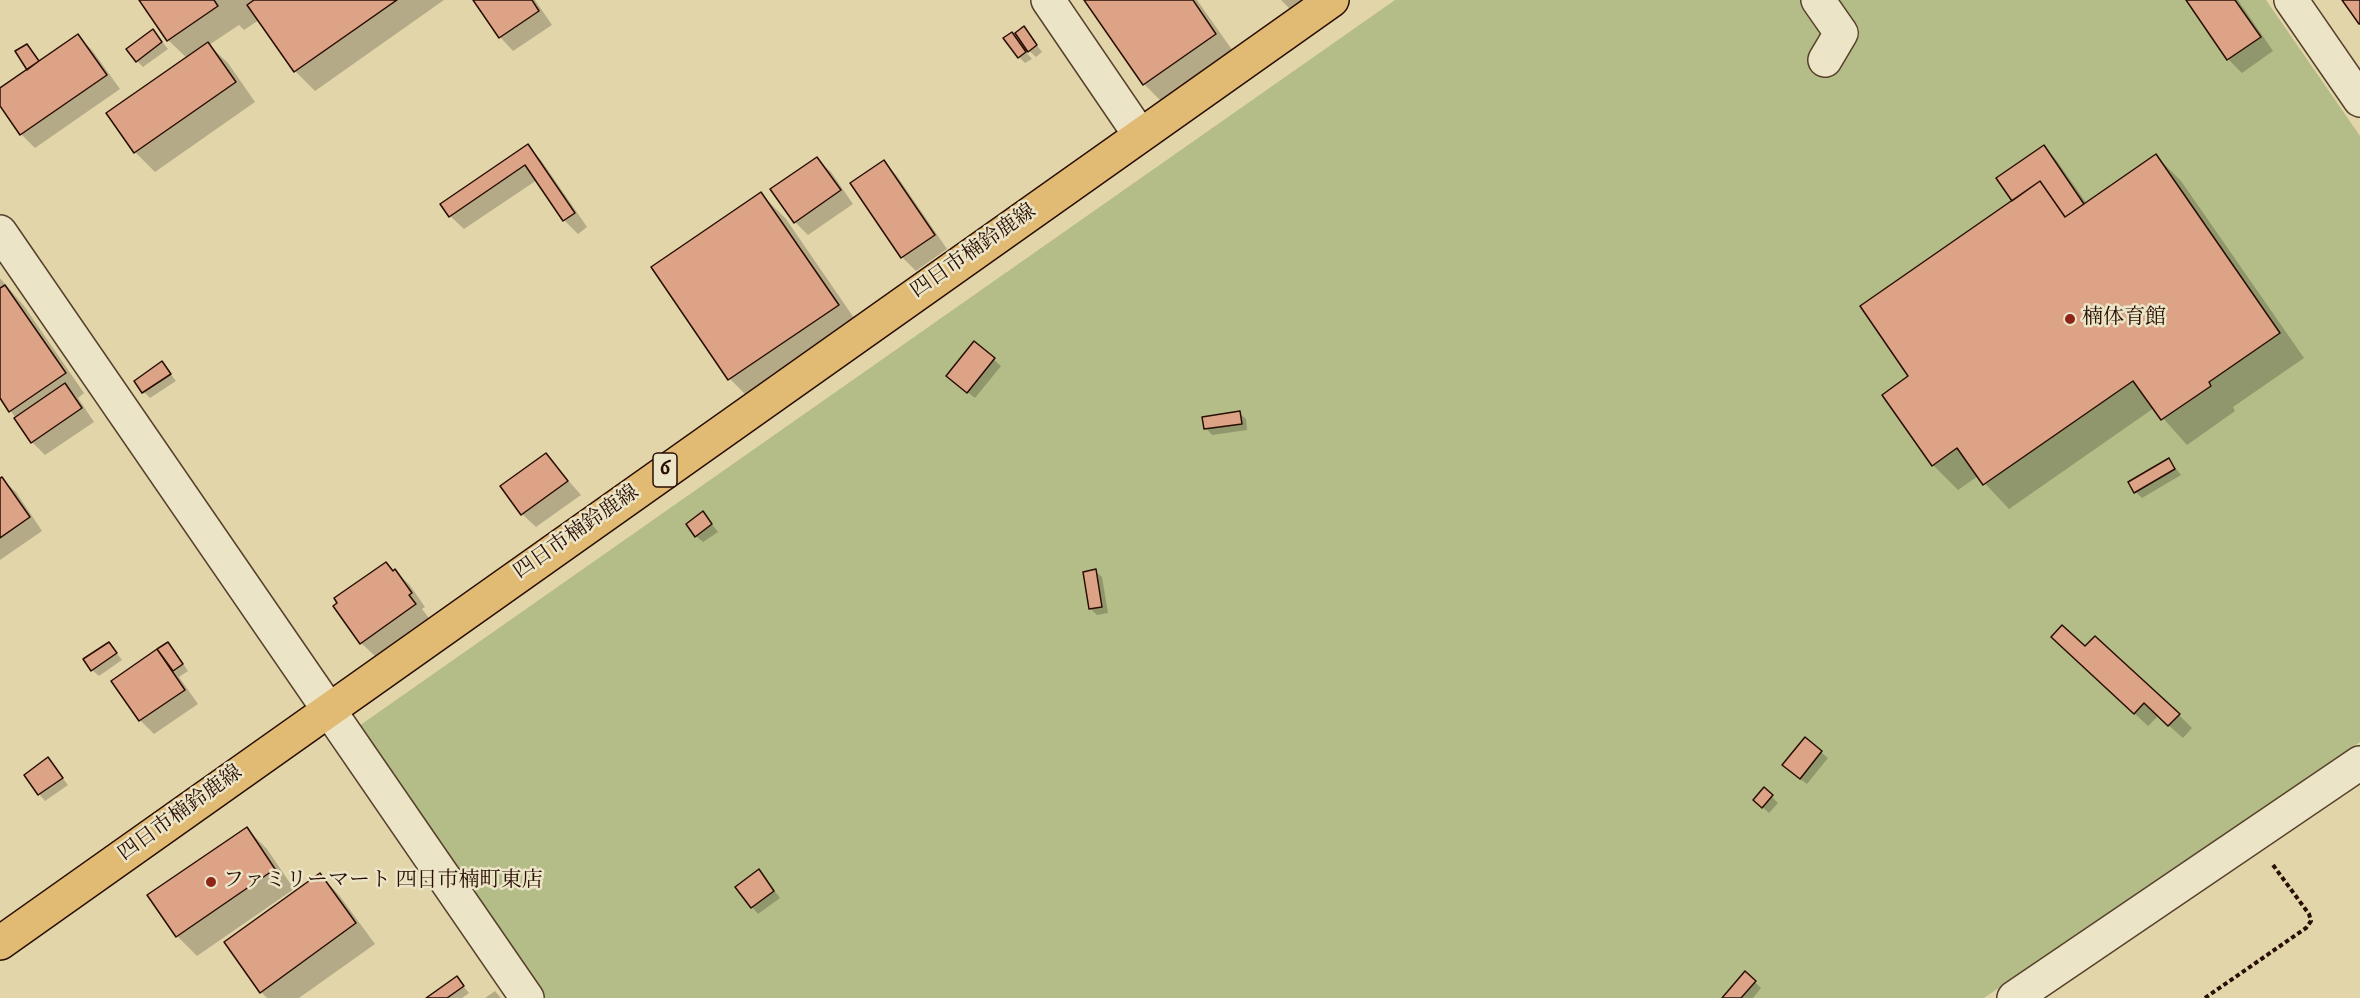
<!DOCTYPE html>
<meta charset="utf-8">
<style>
body{margin:0}
canvas{display:block;background:#e2d5a9}
</style>
<canvas width="2360" height="998"></canvas>
<script>
const ctx = document.querySelector('canvas').getContext('2d');
ctx.lineJoin = 'round';
function fill(path, color) {
  ctx.fillStyle = color;
  ctx.fill(path, 'evenodd');
}
function stroke(path, color, width, dash) {
  ctx.strokeStyle = color;
  ctx.lineWidth = width;
  ctx.lineCap = dash ? 'butt' : 'round';
  ctx.setLineDash(dash || []);
  ctx.stroke(path);
}
function drawText(font, color, halo, rows, align = 'center') {
  ctx.font = font + ' "IM FELL DW Pica","Noto Serif JP",serif';
  ctx.lineWidth = 5;
  ctx.setLineDash([]);
  ctx.textBaseline = 'middle';
  ctx.strokeStyle = halo;
  ctx.fillStyle = color;
  for (const [text, x, y, turn = 0] of rows) {
    ctx.save();
    ctx.translate(x, y);
    ctx.rotate((+turn || 0) * Math.PI / 180);
    ctx.textAlign = isNaN(turn) ? turn : align;
    if (halo) ctx.strokeText(text, 0, 0);
    ctx.fillText(text, 0, 0);
    ctx.restore();
  }
}
const green = new Path2D(`
 M1395,0H2266L2360,136V742L1984,998H545L359,726Z`);
const shadow = new Path2D(`
 M141,0H444L315,91L295,71L259,20L244,30L239,25L209,45L228,63L255,102L155,172L135,152L187,58L168,40Z
 M475,0H535L552,25L513,51L500,37Z
 M1086,0H1197L1235,54L1164,104L1144,84Z
 M1281,0H1311L1293,12Z
 M2187,0H2238L2273,51L2242,73L2228,59Z
 M1024,28L1042,52L1036,57L1027,49Z
 M1011,34L1032,59L1025,63L1019,57Z
 M78,36L92,50L120,89L35,148L21,134L0,104V90L29,70L26,46L40,62Z
 M159,38L168,49L143,67L137,61Z
 M527,146L541,160L587,227L578,234L564,220L537,180L464,229L450,216Z
 M2044,147L2057,161L2087,204L2156,156L2181,181L2304,358L2233,407L2235,411L2187,445L2154,408L2009,509L1978,476L1958,490L1933,465L1910,376Z
 M817,159L831,172L853,204L808,235L795,222Z
 M883,162L897,176L947,249L916,271L902,257L852,184Z
 M761,194L786,219L863,331L755,404L730,379L653,267Z
 M0,278L24,306L84,393L78,398L94,422L45,455L32,442L0,395Z
 M975,343L1001,366L975,398L955,382Z
 M162,363L176,381L150,398L144,392Z
 M1239,413L1246,419L1247,430L1212,435L1206,428Z
 M546,455L581,495L536,527L522,514Z
 M2169,460L2181,475L2142,498L2136,492Z
 M2,479L16,492L42,531L0,560V480Z
 M703,513L718,532L703,542L696,536Z
 M386,564L409,584L425,607L422,609L429,618L375,656L361,643Z
 M1095,571L1102,577L1108,613L1097,615L1090,608Z
 M109,643L122,660L99,676L92,670Z
 M2086,648L2179,715L2192,728L2183,738L2158,716L2148,726L2066,650Z
 M174,651L188,671L179,677L198,704L154,734L140,720L113,681Z
 M1821,752L1828,758L1807,784L1791,772Z
 M48,759L68,785L45,801L39,794Z
 M1764,789L1778,803L1769,813L1755,800Z
 M247,829L267,849L294,889L197,956L177,936Z
 M759,871L780,898L758,914L752,907Z
 M320,875L339,895L375,944L299,998H267L261,992Z
 M457,978L469,993L462,998H429Z
 M1755,982L1761,988L1753,998H1724Z
 M495,991L501,998H485Z`);
const building = new Path2D(`
 M139,0H214L218,6L167,41Z
 M254,0H397L294,72L247,5Z
 M473,0H532L539,11L499,38Z
 M1084,0H1193L1216,34L1143,85Z
 M2186,0H2235L2261,37L2227,60Z
 M2342,0H2360V24H2359Z
 M1024,26L1037,45L1028,52L1015,33Z
 M153,29L162,42L136,62L126,49Z
 M1012,32L1026,52L1018,58L1003,38Z
 M78,34L107,75L20,135L0,106V88Z
 M208,42L236,82L134,153L106,113Z
 M27,44L39,61L27,70L15,51Z
 M528,144L575,213L563,221L525,165L449,217L440,204Z
 M2044,145L2084,204L2065,217L2040,181L2012,201L1996,178Z
 M2156,154L2280,333L2209,382L2211,386L2161,420L2133,381L1983,485L1957,448L1932,466L1882,395L1908,376L1860,306L2040,181L2065,217Z
 M817,157L841,190L794,223L770,189Z
 M884,160L935,235L901,258L850,183Z
 M761,192L839,305L728,380L651,267Z
 M5,285L66,373L9,412L0,398V288Z
 M974,341L995,358L967,393L946,376Z
 M162,361L171,374L142,393L134,381Z
 M65,383L82,408L31,443L14,418Z
 M1240,411L1242,424L1204,429L1202,417Z
 M546,453L568,481L521,515L500,486Z
 M2169,458L2175,469L2134,493L2128,482Z
 M2,477L30,517L0,538V478Z
 M703,511L712,524L695,537L686,524Z
 M386,562L393,571L395,569L412,593L409,595L416,604L360,644L333,606L337,603L334,598Z
 M1096,569L1102,607L1089,609L1083,572Z
 M2062,625L2085,646L2095,636L2180,714L2168,726L2144,703L2134,714L2051,637Z
 M109,642L117,653L91,671L83,659Z
 M168,642L183,664L173,671L157,649Z
 M157,649L185,690L139,721L111,681Z
 M1805,737L1822,751L1800,779L1782,765Z
 M48,757L63,778L38,795L24,775Z
 M1764,787L1773,795L1762,808L1753,800Z
 M247,827L275,869L176,937L147,895Z
 M759,869L774,891L751,908L735,887Z
 M320,873L356,923L260,993L224,942Z
 M1745,971L1756,981L1741,998H1722Z
 M457,976L464,986L447,998H426Z`);
const path = new Path2D(`
 M2205,998L2306,928L2311,921L2309,914L2273,865`);
const minor = new Path2D(`
 M1048,0L1140,135
 M1818,0L1841,33L1825,60
 M2291,0L2360,100
 M0,232L527,998
 M2014,998L2360,763`);
const major = new Path2D(`
 M0,943L1332,0`);
const markers = [
 [2070,319,6,"#8f2418"],
 [211,882,6,"#8f2418"]
];
const shields = [
 [665,470,24]
];
const shieldNames = [
 ["6",665,470]
];
const streetNames = [
 ["四日市楠鈴鹿線",974,252,-35],
 ["四日市楠鈴鹿線",577,533,-35],
 ["四日市楠鈴鹿線",181,814,-36]
];
const poiNames = [
 ["楠体育館",2082,319],
 ["ファミリーマート 四日市楠町東店",223,882]
];
fill(green, '#b4bd87');
fill(shadow, '#0003');
fill(building, '#dda386');
stroke(building, '#280e03', 1.5);
stroke(minor, '#56402c', 36);
stroke(major, '#280e03', 36);
stroke(path, '#280e03', 4, [4.5, 3]);
stroke(minor, '#ece4c7', 33);
stroke(major, '#e1ba74', 33);
for (const [x, y, r, color] of markers) {
  const dot = new Path2D();
  dot.arc(x, y, r, 0, 2 * Math.PI);
  ctx.fillStyle = color;
  ctx.fill(dot);
  stroke(dot, '#ece4c7', 2);
}
for (const [x, y, w] of shields) {
  const box = new Path2D();
  box.roundRect(x - w / 2, y - 17, w, 34, 4.5);
  ctx.fillStyle = '#ece4c7';
  ctx.fill(box);
  stroke(box, '#280e03', 1.5);
}
drawText('bold 20px', '#280e03', null, shieldNames);
drawText('21px', '#280e03', '#ece4c7', streetNames);
drawText('21px', '#280e03', '#ece4c7', poiNames, 'left');
</script>
